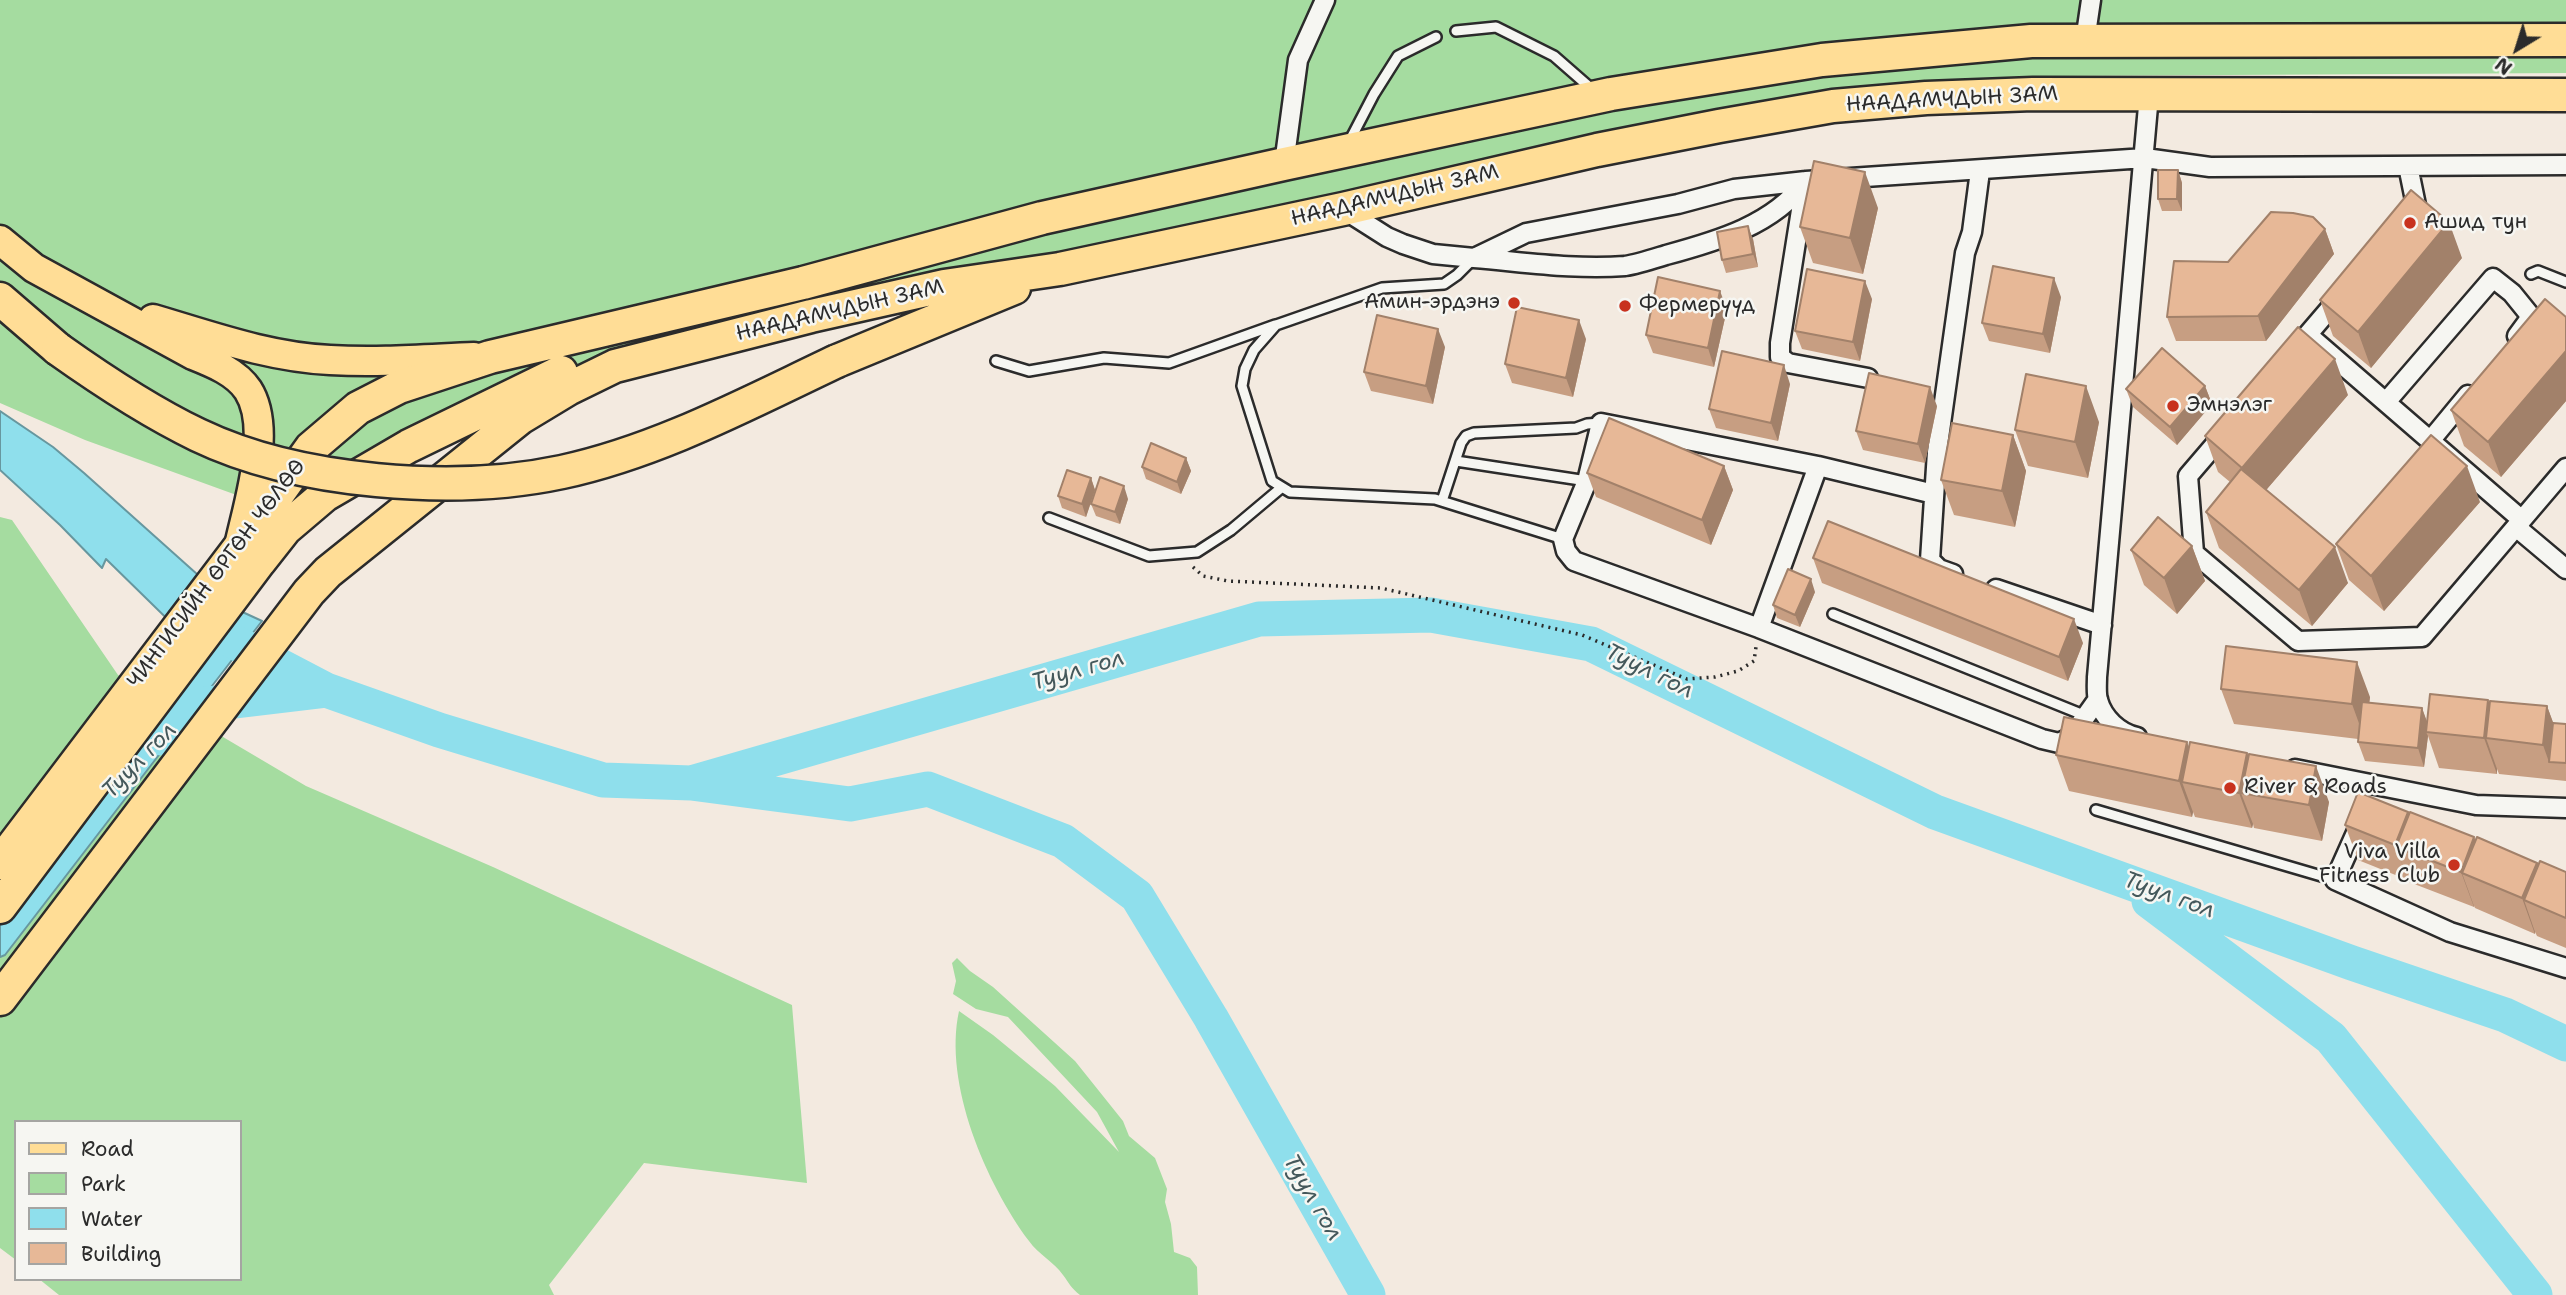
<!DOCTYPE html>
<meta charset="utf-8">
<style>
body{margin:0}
#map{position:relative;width:2566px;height:1295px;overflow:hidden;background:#f3eae0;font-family:"Shantell Sans",sans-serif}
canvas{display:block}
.legend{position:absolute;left:14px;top:1120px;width:228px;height:161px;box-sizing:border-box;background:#f6f6f2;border:2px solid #a5a5a2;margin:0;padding:9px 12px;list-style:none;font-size:21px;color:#2b2b2b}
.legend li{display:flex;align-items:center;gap:14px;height:35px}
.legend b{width:35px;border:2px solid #a5a5a2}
.north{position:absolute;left:2482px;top:14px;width:70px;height:70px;-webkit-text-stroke:5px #f6f6f2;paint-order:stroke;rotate:218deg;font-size:19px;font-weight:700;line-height:28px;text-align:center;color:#2b2b2b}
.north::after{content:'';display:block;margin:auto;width:24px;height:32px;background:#2b2b2b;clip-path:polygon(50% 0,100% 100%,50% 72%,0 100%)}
</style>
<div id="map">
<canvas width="2566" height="1295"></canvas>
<ul class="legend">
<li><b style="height:9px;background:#ffdd96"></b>Road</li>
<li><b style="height:19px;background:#a5dca0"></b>Park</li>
<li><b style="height:19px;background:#8fdfec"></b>Water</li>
<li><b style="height:19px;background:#e7b897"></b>Building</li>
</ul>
<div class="north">N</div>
</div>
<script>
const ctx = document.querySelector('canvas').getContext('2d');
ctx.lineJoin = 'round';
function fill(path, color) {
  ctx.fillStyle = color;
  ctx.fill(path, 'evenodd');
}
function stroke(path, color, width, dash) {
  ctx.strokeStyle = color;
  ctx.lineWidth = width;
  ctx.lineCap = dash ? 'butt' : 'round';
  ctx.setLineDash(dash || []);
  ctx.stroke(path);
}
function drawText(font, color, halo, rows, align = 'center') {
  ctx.font = font + ' "Shantell Sans",sans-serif';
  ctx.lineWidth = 5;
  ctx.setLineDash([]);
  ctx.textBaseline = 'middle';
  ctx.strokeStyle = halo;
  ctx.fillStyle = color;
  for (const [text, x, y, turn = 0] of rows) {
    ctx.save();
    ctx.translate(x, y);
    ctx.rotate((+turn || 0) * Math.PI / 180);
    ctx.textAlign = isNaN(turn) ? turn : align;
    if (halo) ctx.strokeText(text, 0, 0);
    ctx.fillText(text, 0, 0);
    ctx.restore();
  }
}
const green = new Path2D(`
 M0,0H2566V73L2059,76L1931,81L1784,97L1703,112L521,381L286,513L85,440L0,403Z
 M0,517L12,520L118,675L306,786L493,867L792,1005L807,1183L644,1163L549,1285L554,1295H59L39,1279H240V1122H16V1260L0,1248Z
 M957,958L970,971L993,987L1075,1061L1123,1121L1129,1136L1155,1158L1167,1189L1165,1202L1171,1224L1174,1252L1190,1258L1197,1267L1198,1295H1080C1071,1288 1069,1283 1063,1275C1054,1262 1038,1254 1029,1241C986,1183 943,1084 959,1011L993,1035L1055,1086L1119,1152L1097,1112L1008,1017L976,1009L953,994L956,981L952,963Z`);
const water = new Path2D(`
 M0,411L53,447L84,473L236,609L262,621L5,955L0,957V896L198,649L106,559L102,568L60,525L0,470Z`);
const river = new Path2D(`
 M200,624L326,690
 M162,738L192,706L326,690L439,730L603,780L691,783L850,804L928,789L1063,841L1137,896L1211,1018L1368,1295
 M691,783L1259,619L1431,615L1591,644L1935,812L2352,963L2505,1015L2566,1044
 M2149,901L2331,1038L2535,1295`);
const path = new Path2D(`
 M1193,567L1203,576L1228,581L1381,588L1582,635L1687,679L1715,677L1738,671L1754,661L1756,647`);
const lane = new Path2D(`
 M1456,31L1496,27L1554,56L1594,91
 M1349,142L1374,94L1398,56L1436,37
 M1473,259L1457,275L1444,284L1382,288L1276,325L1254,350L1245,369L1242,386L1272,481L1290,492L1435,499L1563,539
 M2531,274L2538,271L2566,282
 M996,361L1029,371L1104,358L1169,363L1275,325
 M1456,461L1587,481
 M1442,501L1461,443L1466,436L1474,433L1576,428L1587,424L1601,423
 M1049,518L1149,556L1197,552L1231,530L1281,488
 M1833,614L2086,716
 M2096,810L2335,880`);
const street = new Path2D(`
 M2085,41L2091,0
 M1284,164L1298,60L1325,0
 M2408,166L2416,205L2411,212
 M1805,185L1780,343V357L1788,363L1868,378
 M1343,209L1387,237L1403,244L1433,254L1474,258L1526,233L1678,204L1734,189L1806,181L2145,158L2210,167L2566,165
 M1474,258C1524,262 1575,270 1625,266C1638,264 1653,259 1666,255C1718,241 1773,225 1806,181
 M2308,335L2522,520
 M2291,354L2339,298
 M2386,402L2493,278L2512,293L2529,314L2528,321L2517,336
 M2224,434L2188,476L2194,553L2298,641L2422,637L2566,468
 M2430,441L2468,395
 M1818,466L1759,628L1574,561L1566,551L1563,539L1587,481L1601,423L1818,466L1934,494
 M2516,527L2566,569
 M1953,574L1939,569L1930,560L1937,452L1965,253L1972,232L1980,171
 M1996,589L2102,625
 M1759,628L2042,739L2059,743L2071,737L2098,699
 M2137,737C2119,733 2103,718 2098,700C2096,693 2097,684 2097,677L2149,95
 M2295,769L2476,805L2566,808
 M2360,824L2335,880L2450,932L2566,968`);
const primary = new Path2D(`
 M0,240L34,268L193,355C213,363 236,372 248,390C273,429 248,504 239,546
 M153,319C211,336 268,357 330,360C378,363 426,359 474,357`);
const highway = new Path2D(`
 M0,299L58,349
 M837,361L1014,288
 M0,863L239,548L311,448L358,408L399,387L490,357L803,283L1042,218L1284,164L1611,94L1822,60L2031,41L2566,40
 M0,907L259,562L285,529L325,495L409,446L561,372
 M0,999L309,592L328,572L520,418L568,389L615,366L811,316L944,286L1060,269L1343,209L1597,150L1719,126L1833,106L1926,98L2033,94L2566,95`);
const highwayBridge = new Path2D(`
 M58,349C103,381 148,411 198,435C298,483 454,495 562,472C659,451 748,403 837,361`);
const wall = new Path2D(`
 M2178,170L2182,183V211H2162L2158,199Z
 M1878,208L1863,274L1813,263L1800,227Z
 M2325,229L2334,254L2266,341H2176L2167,317L2228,262Z
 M1753,239L1758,267L1726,273L1722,260Z
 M2462,258L2371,368L2333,336L2320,300Z
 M2061,297L2050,353L1989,341L1982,323Z
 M1872,299L1860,361L1802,349L1795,331Z
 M1727,309L1714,367L1653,353L1646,335Z
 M2566,317V401L2501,477L2464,446L2451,410Z
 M1586,339L1573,397L1512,383L1505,364Z
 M1445,347L1433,404L1371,391L1364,372Z
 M1790,384L1778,441L1716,428L1709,409Z
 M2205,386L2212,404L2177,445L2133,407L2126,389Z
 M2348,395L2266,490L2348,583L2312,626L2219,548L2206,512L2230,482L2218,472L2205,436Z
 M1937,406L1925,463L1863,450L1856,431Z
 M2099,422L2088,478L2028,466L2015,430Z
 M2013,435L2026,471L2015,527L1954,515L1941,480Z
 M1186,458L1191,471L1181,494L1146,479L1142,467Z
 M1724,466L1733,490L1711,545L1596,497L1587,473Z
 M1091,478L1095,490L1086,517L1062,508L1058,496Z
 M1128,499L1120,524L1096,516L1091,504Z
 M2480,502L2384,611L2349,580L2336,544Z
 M2192,546L2205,581L2177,614L2144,585L2131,550Z
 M1813,558L2083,643L2068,681L1822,583Z
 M1815,592L1800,627L1777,618L1773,605Z
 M2221,689L2370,697L2369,703L2422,708L2427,723L2490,705L2547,706L2553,723L2566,724V781L2499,774L2497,769V774L2439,768L2428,736L2424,767L2365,761L2358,742V739L2234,724Z
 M2189,747L2247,753L2248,756L2329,802L2322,841L2254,828L2253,824L2252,828L2195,817L2193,812L2192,817L2069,791L2056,755Z
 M2408,812L2409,814L2474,837L2476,841L2538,866L2566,872V948L2537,936L2535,932V934L2475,908L2474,906V907L2409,882L2408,880L2358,860L2345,825Z`);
const shadedWall = new Path2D(`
 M2178,170L2182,183V211L2177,199Z
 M1865,172L1878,208L1863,274L1850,238Z
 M2449,222L2462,258L2371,368L2358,332Z
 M1748,226L1753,239L1758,267L1753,254Z
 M2325,229L2334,254L2266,341L2258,316Z
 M2054,278L2061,297L2050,353L2043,334Z
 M1865,281L1872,299L1860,361L1853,342Z
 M1720,291L1727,309L1714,367L1708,348Z
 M1579,320L1586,339L1573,397L1566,378Z
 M1438,329L1445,347L1433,404L1426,386Z
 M2566,351V401L2501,477L2488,442Z
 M2335,359L2348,395L2255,503L2242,468Z
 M1784,365L1790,384L1778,441L1771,423Z
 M2086,386L2099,422L2088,478L2075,442Z
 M2205,386L2212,404L2177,445L2170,427Z
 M1930,387L1937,406L1925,463L1918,444Z
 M2013,435L2026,471L2015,527L2002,491Z
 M1186,458L1191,471L1181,494L1177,482Z
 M1724,466L1733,490L1711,545L1702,520Z
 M2467,466L2480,502L2384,611L2371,576Z
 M1091,478L1095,490L1086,517L1082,504Z
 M1124,486L1128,499L1120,524L1115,512Z
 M2192,546L2205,581L2177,614L2164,578Z
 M2335,547L2348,583L2312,626L2299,590Z
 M1811,579L1815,592L1800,627L1795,615Z
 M2074,619L2083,643L2068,681L2059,657Z
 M2357,662L2370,697L2365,740L2352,704Z
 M2488,700L2501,736L2486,738L2497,769V774L2484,738Z
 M2547,706L2560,741L2549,762L2543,745Z
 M2422,708L2429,727L2426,732L2428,736L2424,767L2418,748Z
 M2187,742L2200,777L2182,782L2193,812L2192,817L2179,781Z
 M2247,753L2260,789L2241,793L2253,824L2252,828L2239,793Z
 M2316,766L2329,802L2322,841L2309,805Z
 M2408,812L2421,847H2396L2408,880L2395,845Z
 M2474,837L2487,873H2462L2474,906V907L2461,872Z
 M2537,863L2550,898L2524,900L2535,932V934L2522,898Z`);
const building = new Path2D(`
 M1814,161L1865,172L1850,238L1800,227Z
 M2158,170H2178L2177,199H2158Z
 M2411,190L2449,222L2358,332L2320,300Z
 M2271,212L2293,213L2313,217L2325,229L2258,316L2167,317L2174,261L2228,262Z
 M1748,226L1753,254L1722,260L1717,232Z
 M1993,266L2054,278L2043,334L1982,323Z
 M1807,269L1865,281L1853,342L1795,331Z
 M1658,277L1720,291L1708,348L1646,335Z
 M2545,299L2566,317V351L2488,442L2451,410Z
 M1517,307L1579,320L1566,378L1505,364Z
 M1377,315L1438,329L1426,386L1364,372Z
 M2298,327L2335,359L2242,468L2205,436Z
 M2162,348L2205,386L2170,427L2126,389Z
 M1722,351L1784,365L1771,423L1709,409Z
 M1869,373L1930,387L1918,444L1856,431Z
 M2026,374L2086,386L2075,442L2015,430Z
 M1609,418L1724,466L1702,520L1587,473Z
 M1952,423L2013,435L2002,491L1941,480Z
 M2431,435L2467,466L2371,576L2336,544Z
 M1151,443L1186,458L1177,482L1142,467Z
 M2241,469L2335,547L2299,590L2206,512Z
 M1067,470L1091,478L1082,504L1058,496Z
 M1100,477L1124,486L1115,512L1091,504Z
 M2158,517L2192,546L2164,578L2131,550Z
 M1828,521L2074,619L2059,657L1813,558Z
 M1788,569L1811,579L1795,615L1773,605Z
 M2226,646L2357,662L2352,704L2221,689Z
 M2430,694L2488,700L2484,738L2426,732Z
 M2490,701L2547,706L2543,745L2486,738Z
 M2362,702L2422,708L2418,748L2358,742Z
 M2064,717L2187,742L2179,781L2056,755Z
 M2553,723L2566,724V763L2549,762Z
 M2190,742L2247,753L2239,793L2182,782Z
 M2249,754L2316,766L2309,805L2241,793Z
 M2358,792L2408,812L2395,845L2345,825Z
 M2410,812L2474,837L2461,872L2396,847Z
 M2477,837L2537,863L2522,898L2462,873Z
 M2540,861L2566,872V918L2524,900Z`);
const markers = [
 [2410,223,7,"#c8321e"],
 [1514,303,7,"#c8321e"],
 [1625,306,7,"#c8321e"],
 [2173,406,7,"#c8321e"],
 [2230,788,7,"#c8321e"],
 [2454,865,7,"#c8321e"]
];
const streetNames = [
 ["НААДАМЧДЫН ЗАМ",1952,100,-3],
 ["НААДАМЧДЫН ЗАМ",1395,196,-13],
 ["НААДАМЧДЫН ЗАМ",840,311,-13],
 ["ЧИНГИСИЙН ӨРГӨН ЧӨЛӨӨ",217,574,-53]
];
const poiNames = [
 ["Ашид тун",2424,223],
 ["Амин-эрдэнэ",1500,303,"right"],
 ["Фермерүүд",1639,306],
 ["Эмнэлэг",2187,406],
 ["River & Roads",2244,788],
 ["Viva Villa",2440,853,"right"],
 ["Fitness Club",2440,877,"right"]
];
const waterNames = [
 ["Туул гол",1078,671,-16],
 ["Туул гол",1649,672,26],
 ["Туул гол",140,761,-46],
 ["Туул гол",2169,896,20],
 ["Туул гол",1312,1198,60]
];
fill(green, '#a5dca0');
fill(water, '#8fdfec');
stroke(water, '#67979f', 2);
stroke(river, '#8fdfec', 35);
stroke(lane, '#2b2b2b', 14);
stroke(street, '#2b2b2b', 23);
stroke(primary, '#2b2b2b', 33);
stroke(highway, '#2b2b2b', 37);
stroke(path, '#2b2b2b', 3.5, [2, 5]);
stroke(lane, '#f6f6f2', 9);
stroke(street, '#f6f6f2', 18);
stroke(primary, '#ffdd96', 28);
stroke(highway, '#ffdd96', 32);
stroke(highwayBridge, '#2b2b2b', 37, []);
stroke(highwayBridge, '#ffdd96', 32);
fill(wall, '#c79e82');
fill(shadedWall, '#a2816a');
fill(building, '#e7b897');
stroke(building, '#a2816a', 2);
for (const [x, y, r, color] of markers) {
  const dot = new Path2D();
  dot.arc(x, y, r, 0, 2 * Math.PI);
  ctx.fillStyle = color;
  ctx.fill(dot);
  stroke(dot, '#f6f6f2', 2.5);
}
drawText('21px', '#2b2b2b', '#f6f6f2', streetNames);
drawText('21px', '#2b2b2b', '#f6f6f2', poiNames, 'left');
drawText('italic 23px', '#44585b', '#f6f6f2', waterNames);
</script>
